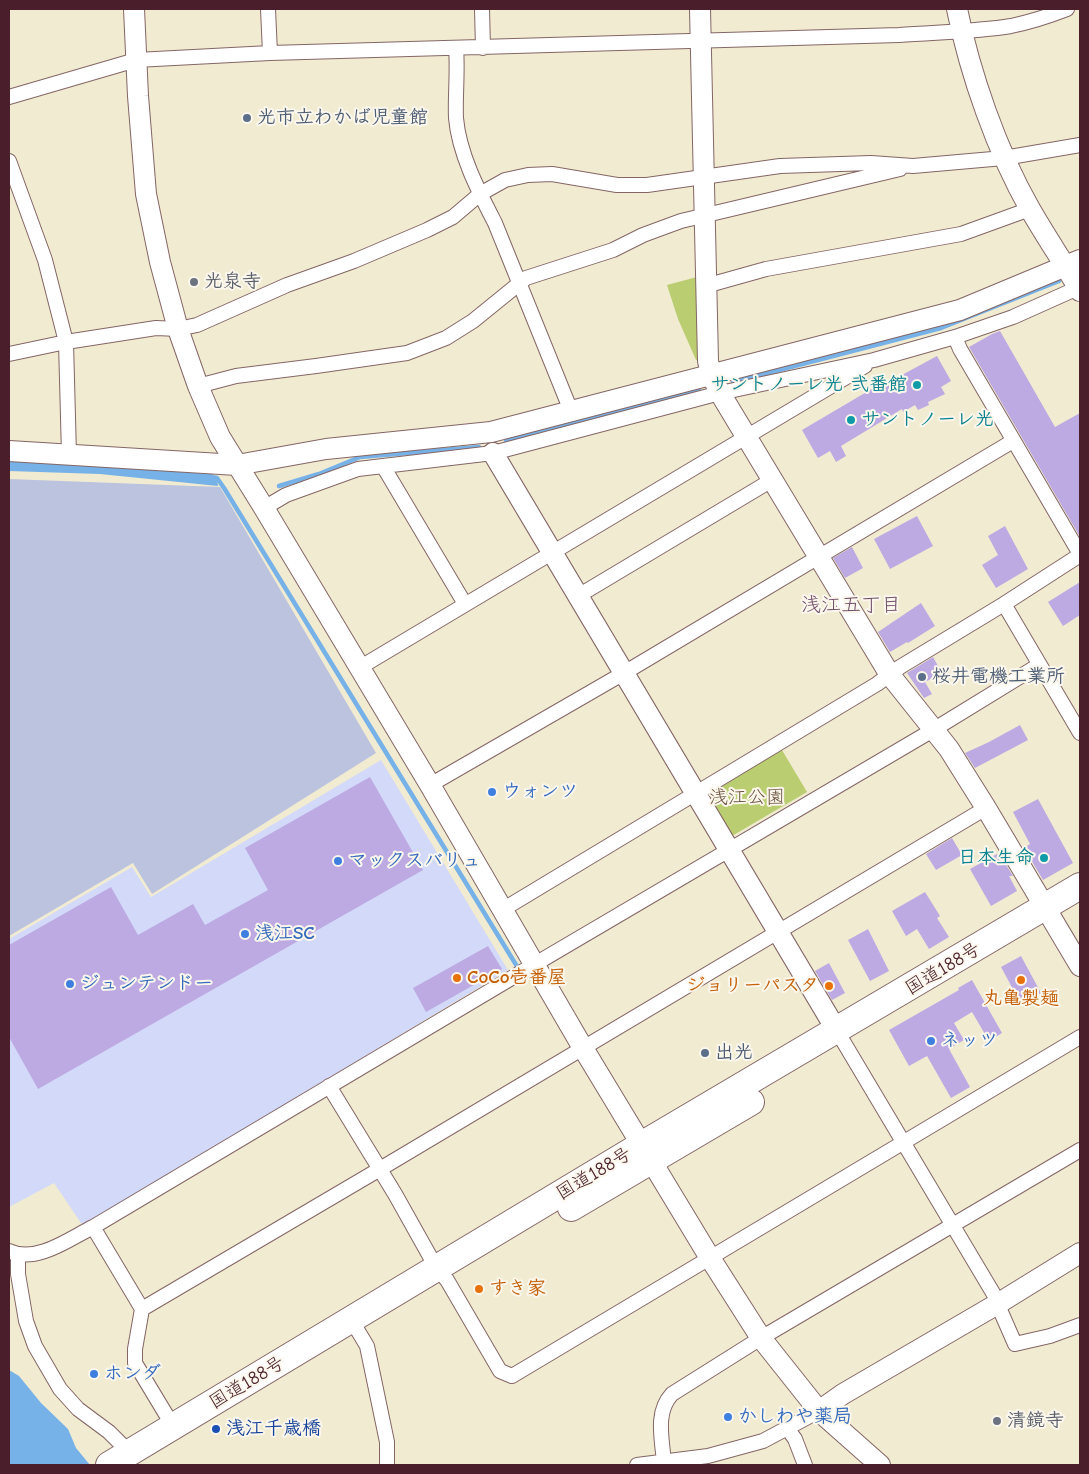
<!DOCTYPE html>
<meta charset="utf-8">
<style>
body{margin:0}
#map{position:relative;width:1089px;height:1474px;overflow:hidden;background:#f1ebd2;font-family:"Comic Neue",sans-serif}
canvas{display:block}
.frame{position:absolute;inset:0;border:10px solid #4a1f2b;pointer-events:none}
</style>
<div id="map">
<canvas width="1089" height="1474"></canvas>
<div class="frame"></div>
</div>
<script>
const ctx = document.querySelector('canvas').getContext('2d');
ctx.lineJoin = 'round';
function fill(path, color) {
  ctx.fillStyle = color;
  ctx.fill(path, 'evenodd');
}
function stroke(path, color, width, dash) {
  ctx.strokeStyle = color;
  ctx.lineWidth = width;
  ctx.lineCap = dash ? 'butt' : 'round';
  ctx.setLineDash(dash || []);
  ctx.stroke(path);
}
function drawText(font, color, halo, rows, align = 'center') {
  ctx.font = font + ' "Comic Neue","Klee One",sans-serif';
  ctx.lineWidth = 4;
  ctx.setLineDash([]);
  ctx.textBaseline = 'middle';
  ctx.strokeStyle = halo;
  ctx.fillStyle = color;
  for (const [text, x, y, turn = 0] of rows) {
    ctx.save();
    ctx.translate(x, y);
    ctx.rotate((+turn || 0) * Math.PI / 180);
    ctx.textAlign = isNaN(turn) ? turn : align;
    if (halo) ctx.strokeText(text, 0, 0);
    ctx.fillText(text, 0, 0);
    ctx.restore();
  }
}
const built = new Path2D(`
 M381,760L508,970L83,1226L54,1183L9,1207V939L132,867L151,897Z`);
const industrial = new Path2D(`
 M9,479L220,487L376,753L152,894L133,863L9,936Z`);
const green = new Path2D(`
 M697,277L700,359L696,360L678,319L667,285Z
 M782,750L807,792L732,836L707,792Z`);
const water = new Path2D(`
 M9,461L212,474L217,478L218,486L100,474L9,471Z
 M9,1370L19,1376L41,1403L68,1429L76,1448L90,1465H9Z`);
const stream = new Path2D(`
 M733,382L941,328L1059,281
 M506,441L699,389
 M212,477L217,478L224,488L518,968
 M279,486L319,474L360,457L479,447`);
const building = new Path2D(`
 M1000,331L1055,427L1080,413V537L969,347L992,334Z
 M937,356L951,381L941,387L945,394L928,402L929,405L918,410L915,405L903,412L902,409L841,446L846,456L836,462L830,451L818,458L802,430L875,387L876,389Z
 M917,516L933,546L890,569L874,539Z
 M1005,526L1028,569L996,588L982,565L998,555L988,536Z
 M852,547L863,568L845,578L833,558Z
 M1080,582V615L1063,626L1048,602Z
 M921,603L935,626L908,643L907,642L890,652L878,632Z
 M933,657L942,673L925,682L932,694L924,698L907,673Z
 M1020,725L1028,740L975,768L965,753L989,742Z
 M370,777L423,870L38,1089L9,1037V945L111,887L138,935L193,904L205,925L268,890L245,848Z
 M1038,799L1073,863L1043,880L1024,848L1030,844L1013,812Z
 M952,838L962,855L936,870L926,854Z
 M997,854L1000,861L1003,860L1013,876H1009L1017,891L991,906L970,869Z
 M925,892L940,916L937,918L949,937L929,949L917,929L906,936L892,911Z
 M868,929L889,971L870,981L848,940Z
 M488,946L502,969L426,1012L413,988Z
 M1021,956L1041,993L1021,1004L1001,967Z
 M829,963L845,993L832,1000L815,971Z
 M972,980L1002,1033L989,1041L972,1012L954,1023L964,1040L949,1049L970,1087L951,1098L927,1056L909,1066L889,1030L959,990L958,988Z`);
const street = new Path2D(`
 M268,9L270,53
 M482,9L483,48
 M456,48C458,72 455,95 456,118C459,154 479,192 495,223L571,411
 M9,97L136,60L270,53L899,35C936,32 974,32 1011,26C1030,22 1049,16 1067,9
 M9,161L45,260L66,342L69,455
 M707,283H716L766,269L961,234L1030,209
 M955,337L960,349L1080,554
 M9,354L66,342L156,328L178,329L197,325L287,285L354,261L427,230L453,217L480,194L505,180L528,175L552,174L617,185H647L780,166L871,163L913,166L1004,158L1080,145
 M198,386L236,376L316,366L407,353L446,338L473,321L526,278L613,250L643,235L681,221L900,169
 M383,466L465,604
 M264,508L286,495L358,469L493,453L720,393L874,360L955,337L1013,317L1080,287
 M578,596L772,480
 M1004,604L1080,733
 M359,668L865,366
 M430,785L624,673L1013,441
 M502,910L877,684L900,667L1004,604L1080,555
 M837,1031L999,1303L1001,1312L1015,1344L1050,1336L1080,1325
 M329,1086L395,1194L437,1269L447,1280L500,1371L512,1376L1080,1037
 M93,1227L142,1309L135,1349V1363L173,1426
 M9,1251C36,1264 69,1239 93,1227L535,964L933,730L1039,665
 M18,1256V1274L26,1321L35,1346L60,1389L78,1409L109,1432L130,1453
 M142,1309L380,1169L986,808
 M352,1321L367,1346L387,1442V1465
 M787,1428L795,1439L805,1465
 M664,1462C662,1439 655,1412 672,1394L761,1338L1080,1150
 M637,1465L708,1456L763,1441L819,1411`);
const secondary = new Path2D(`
 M134,9L138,96L146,194L160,262L178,329L198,386L220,437L264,508L430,785L583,1048L710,1258L761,1338L819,1411L880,1465
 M700,9L708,361L711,374L720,393L890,675L949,749L986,808L1080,966
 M957,9C970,74 997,151 1030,209C1046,237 1064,263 1080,291
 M9,451L237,465L326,449L491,432L960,310L1080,260
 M493,453L837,1031
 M819,1411L843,1394L999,1303L1080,1253`);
const highway = new Path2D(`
 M571,1208L751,1102
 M109,1465L643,1144L1080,886`);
const markers = [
 [247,118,5,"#5c6f8a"],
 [194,282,5,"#6b7280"],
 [917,385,5,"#0f9aa8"],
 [851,420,5,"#0f9aa8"],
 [922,677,5,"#5c6f8a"],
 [492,792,5,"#3f7fe0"],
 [1044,858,5,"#0f9aa8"],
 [338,861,5,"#3f7fe0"],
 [245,934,5,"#3f7fe0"],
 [457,978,5,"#e8710a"],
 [1021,980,5,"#e8710a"],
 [70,984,5,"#3f7fe0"],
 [829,986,5,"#e8710a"],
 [931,1041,5,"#3f7fe0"],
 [705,1053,5,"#5c6f8a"],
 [479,1289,5,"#e8710a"],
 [94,1374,5,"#3f7fe0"],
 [728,1417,5,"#3f7fe0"],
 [997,1421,5,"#6b7280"],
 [216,1429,5,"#1a4fb4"]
];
const serviceNames = [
 ["光市立わかば児童館",257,118],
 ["桜井電機工業所",932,677],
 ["出光",715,1053]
];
const worshipNames = [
 ["光泉寺",204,282],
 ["清鏡寺",1007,1421]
];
const cultureNames = [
 ["サントノーレ光 弐番館",907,385],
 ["サントノーレ光",861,420,"left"],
 ["日本生命",1034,858]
];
const shopNames = [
 ["ウォンツ",502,792],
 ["マックスバリュ",348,861],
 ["浅江SC",255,934],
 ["ジュンテンドー",80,984],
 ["ネッツ",941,1041],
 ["ホンダ",104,1374],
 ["かしわや薬局",738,1417]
];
const parkNames = [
 ["浅江公園",747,798]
];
const streetNames = [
 ["国道188号",943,969,-31],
 ["国道188号",594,1174,-31],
 ["国道188号",247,1383,-31]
];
const foodNames = [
 ["CoCo壱番屋",467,978],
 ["ジョリーパスタ",819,986,"right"],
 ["丸亀製麺",1021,999,"center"],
 ["すき家",489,1289]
];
const transitNames = [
 ["浅江千歳橋",226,1429]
];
const neighbourhoodNames = [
 ["浅江五丁目",851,605]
];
fill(built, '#d3d9f9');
fill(industrial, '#bcc3de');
fill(green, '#bacd70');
fill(water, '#76b1e7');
stroke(stream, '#76b1e7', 4.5);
fill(building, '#bdaae2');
stroke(street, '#846665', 16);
stroke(secondary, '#846665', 22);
stroke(highway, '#846665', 28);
stroke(street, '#fff', 14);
stroke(secondary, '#fff', 20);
stroke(highway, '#fff', 26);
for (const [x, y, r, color] of markers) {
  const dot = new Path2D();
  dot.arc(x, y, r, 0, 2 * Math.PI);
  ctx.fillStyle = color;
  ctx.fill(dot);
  stroke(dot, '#fbf7ec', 2);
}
drawText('bold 19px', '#4e5e75', '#fbf7ec', serviceNames, 'left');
drawText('bold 19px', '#5b616d', '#fbf7ec', worshipNames, 'left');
drawText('bold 19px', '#0d838f', '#fbf7ec', cultureNames, 'right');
drawText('bold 19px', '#366cbe', '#fbf7ec', shopNames, 'left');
drawText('19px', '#6c5340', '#fbf7ec', parkNames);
drawText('19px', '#4a1f2b', '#fbf7ec', streetNames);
drawText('bold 19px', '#c56008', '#fbf7ec', foodNames, 'left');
drawText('bold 19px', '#164399', '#fbf7ec', transitNames, 'left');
drawText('20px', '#72506b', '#fbf7ec', neighbourhoodNames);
</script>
